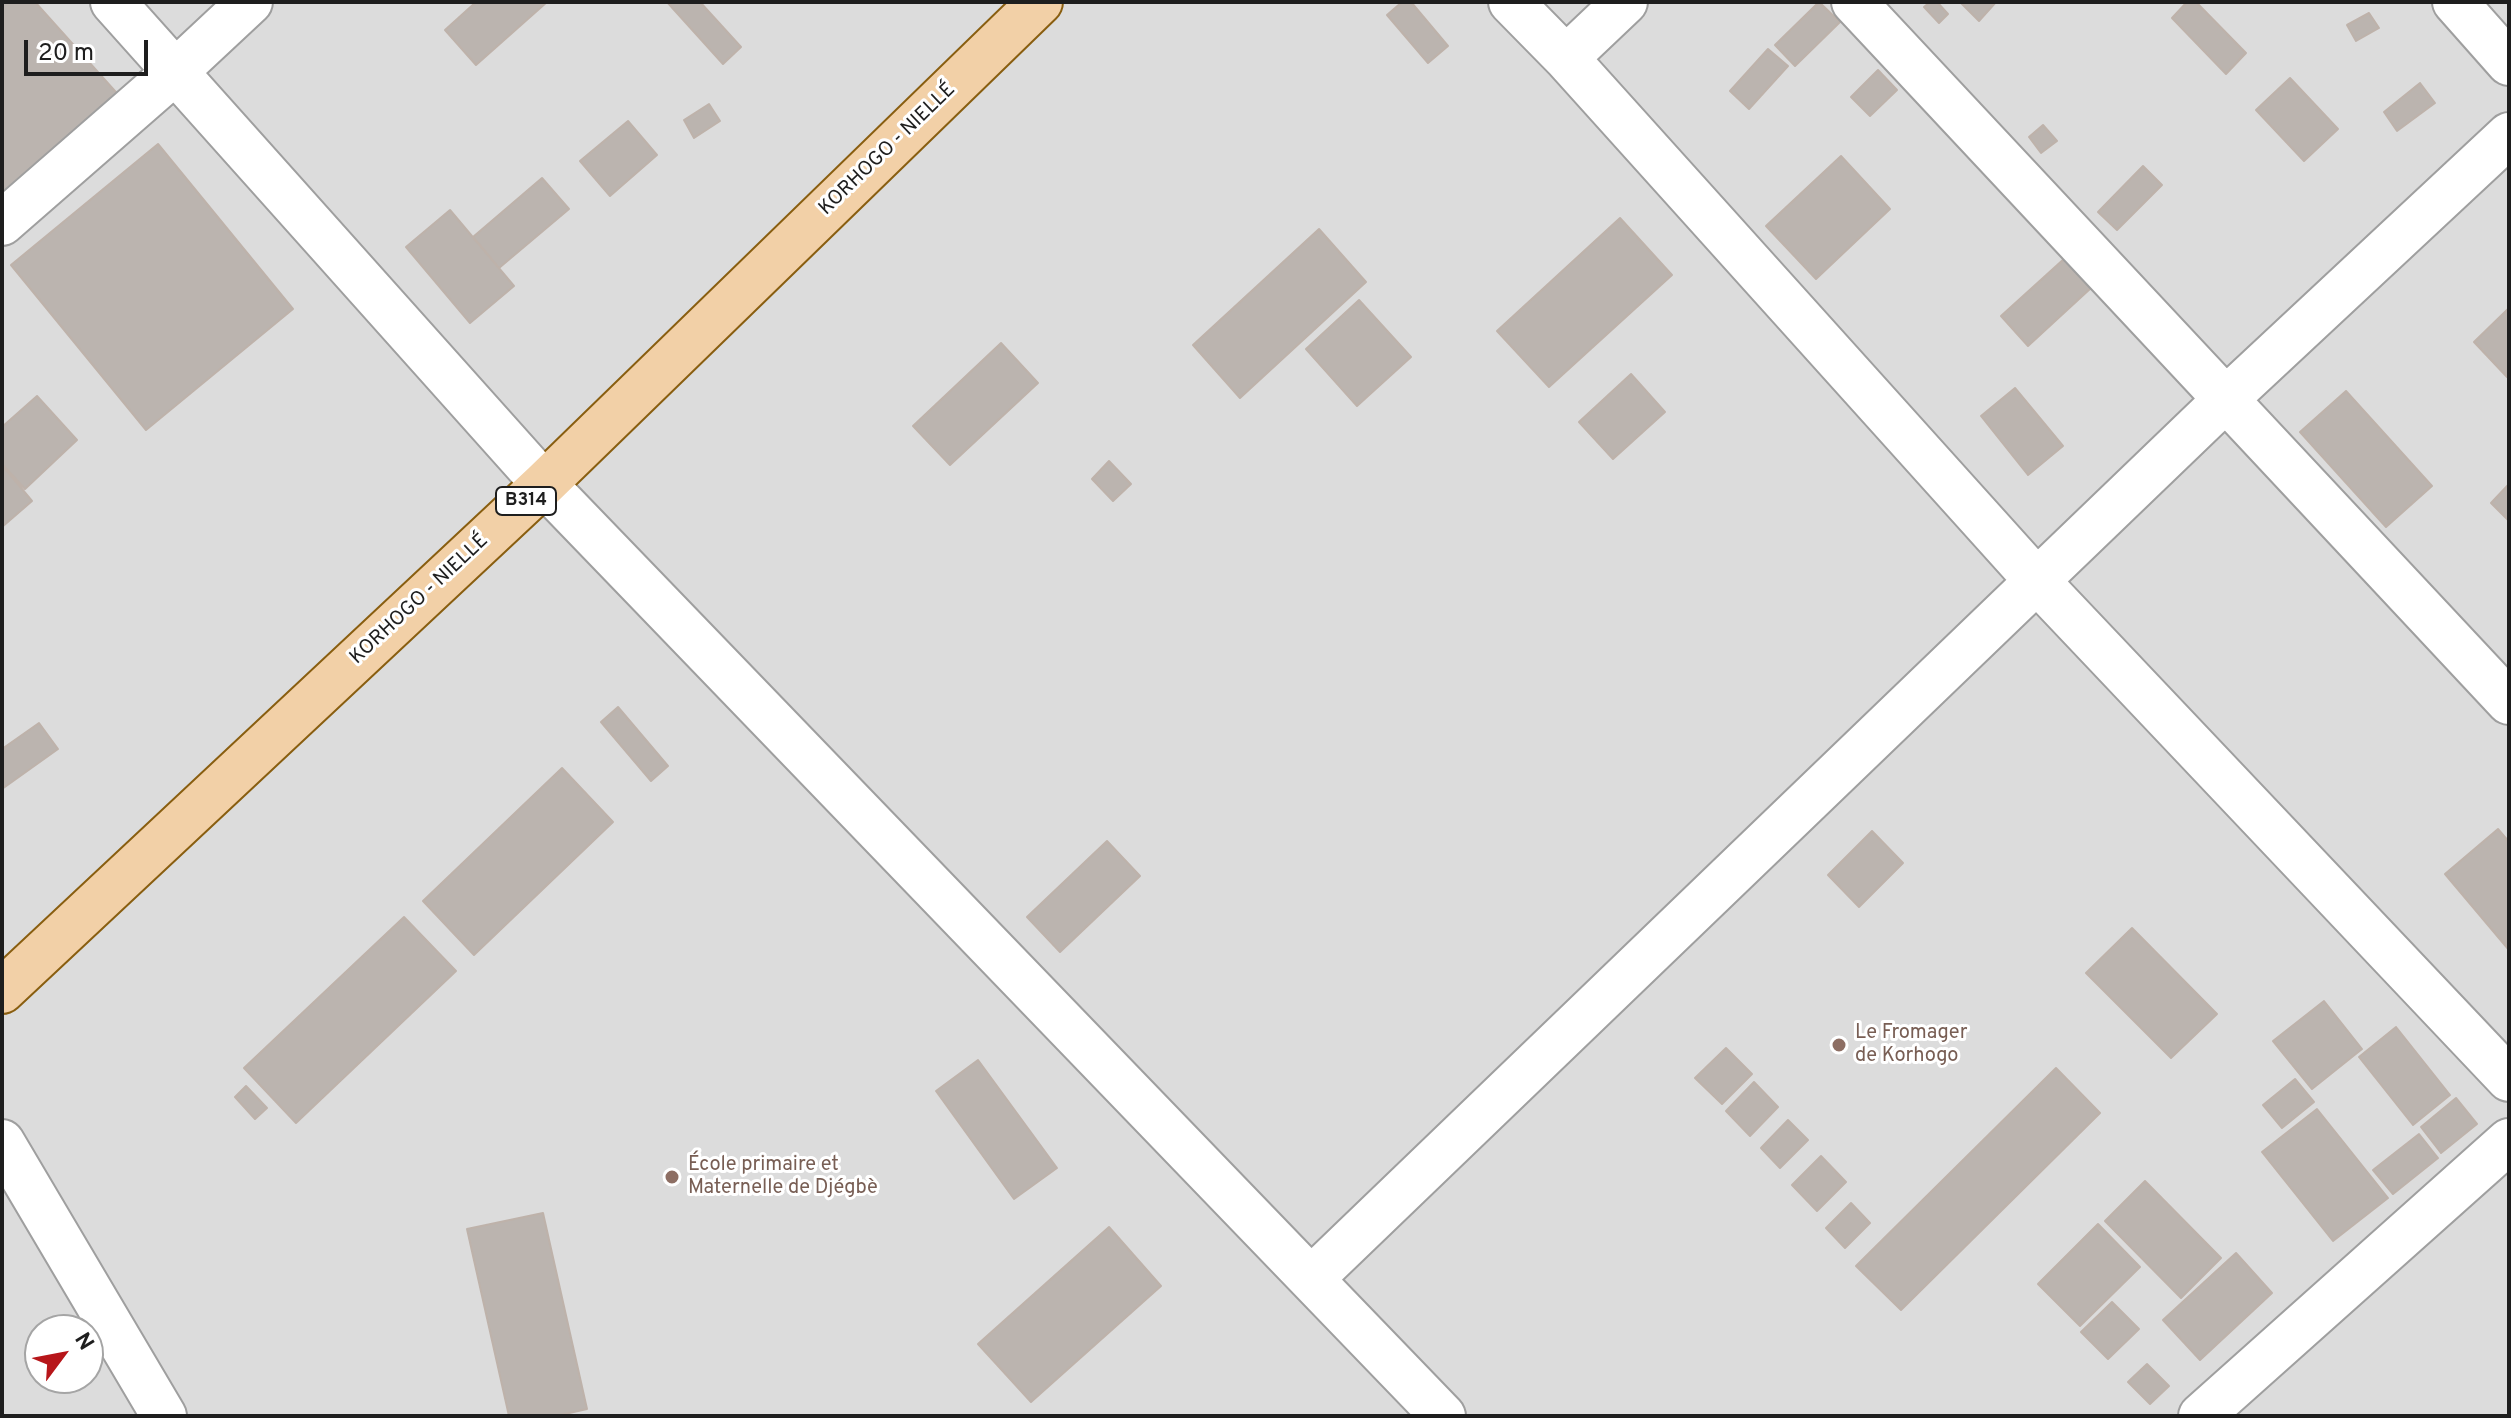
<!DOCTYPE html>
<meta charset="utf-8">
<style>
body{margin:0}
#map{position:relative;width:2511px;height:1418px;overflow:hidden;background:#eeebe6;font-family:Overpass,sans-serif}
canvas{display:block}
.frame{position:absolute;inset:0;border:4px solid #1e1e1e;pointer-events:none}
.north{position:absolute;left:24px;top:1314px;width:80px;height:80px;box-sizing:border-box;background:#fff;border:2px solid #a5a5a5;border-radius:50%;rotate:58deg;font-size:22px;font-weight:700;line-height:32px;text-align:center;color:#1e1e1e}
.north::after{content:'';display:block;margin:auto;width:28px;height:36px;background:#b7161a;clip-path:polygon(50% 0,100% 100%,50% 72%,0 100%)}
.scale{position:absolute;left:24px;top:40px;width:124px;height:36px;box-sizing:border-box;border:4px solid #1e1e1e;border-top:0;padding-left:10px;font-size:24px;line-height:28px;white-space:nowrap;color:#1e1e1e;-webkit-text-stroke:6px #fff;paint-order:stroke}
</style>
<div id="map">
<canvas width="2511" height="1418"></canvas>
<div class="frame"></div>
<div class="north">N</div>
<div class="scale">20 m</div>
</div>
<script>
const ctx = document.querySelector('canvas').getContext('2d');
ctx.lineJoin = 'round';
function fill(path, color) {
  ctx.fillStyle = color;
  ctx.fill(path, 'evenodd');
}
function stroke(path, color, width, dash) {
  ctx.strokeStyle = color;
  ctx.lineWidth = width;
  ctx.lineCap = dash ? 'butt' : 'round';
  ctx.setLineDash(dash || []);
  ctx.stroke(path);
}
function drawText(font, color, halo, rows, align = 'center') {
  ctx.font = font + ' Overpass,sans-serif';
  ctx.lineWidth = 6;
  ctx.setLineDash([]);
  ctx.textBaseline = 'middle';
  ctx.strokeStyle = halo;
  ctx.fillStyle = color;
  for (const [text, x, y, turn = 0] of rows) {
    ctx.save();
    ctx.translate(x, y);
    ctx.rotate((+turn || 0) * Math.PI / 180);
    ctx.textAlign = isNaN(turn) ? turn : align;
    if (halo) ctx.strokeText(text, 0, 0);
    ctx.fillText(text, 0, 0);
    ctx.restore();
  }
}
const residential = new Path2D(`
 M2,2H2509V1416H2ZM40,1330H88V1378H40Z`);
const building = new Path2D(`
 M2,2H35L123,100L2,210Z
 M476,2H547L476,65L445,30Z
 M667,2H700L741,47L723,64Z
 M1402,2H1411L1448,46L1428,63L1387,15Z
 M1819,2L1840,22L1795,66L1775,45Z
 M1930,2H1937L1948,14L1939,23L1924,7Z
 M1960,2H1996L1979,21Z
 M2187,2H2196L2246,53L2226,74L2172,18Z
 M2369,13L2379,28L2356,41L2347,25Z
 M1768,49L1788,66L1749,109L1730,91Z
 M1878,70L1897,90L1870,116L1851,97Z
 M2290,78L2338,129L2304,161L2256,110Z
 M2420,83L2435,103L2397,131L2384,112Z
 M709,104L720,121L694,138L684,120Z
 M628,121L657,155L610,196L580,161Z
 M2043,125L2057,141L2041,153L2029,137Z
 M158,144L293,309L146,430L11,265Z
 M1841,156L1890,209L1816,279L1766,226Z
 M2143,166L2162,185L2117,230L2098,212Z
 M542,178L569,209L499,268L473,237Z
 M450,210L514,286L470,323L406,247Z
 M1620,218L1672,275L1549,387L1497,331Z
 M1319,229L1366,282L1240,398L1193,345Z
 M2065,258L2091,288L2028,346L2001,316Z
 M1359,300L1411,357L1357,406L1306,349Z
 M2509,308V375L2507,377L2474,342Z
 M1001,343L1038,383L950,465L913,426Z
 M1631,374L1665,412L1613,459L1579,422Z
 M2015,388L2063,446L2028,475L1981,416Z
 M2346,391L2432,486L2386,527L2300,432Z
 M37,396L77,440L25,489L2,464V427Z
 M1109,461L1131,484L1113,501L1092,479Z
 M2,465L32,501L2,527Z
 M2509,484V521L2491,503Z
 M618,707L668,766L651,781L601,722Z
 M39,723L58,749L2,789V749Z
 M562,768L613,822L474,955L423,901Z
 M2498,829L2509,842V950L2445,874Z
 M1872,831L1903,863L1859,907L1828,875Z
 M1107,841L1140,876L1060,952L1027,917Z
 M404,917L456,971L296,1123L244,1068Z
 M2132,928L2217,1014L2171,1058L2086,973Z
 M2324,1001L2362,1049L2312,1089L2273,1041Z
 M2396,1027L2450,1095L2413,1125L2359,1057Z
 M1726,1048L1752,1074L1722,1104L1695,1078Z
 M978,1060L1057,1168L1014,1199L936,1091Z
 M2056,1068L2100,1113L1901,1310L1856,1266Z
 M2295,1079L2314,1102L2282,1128L2263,1105Z
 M1754,1082L1778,1107L1750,1136L1726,1111Z
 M246,1086L267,1108L255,1119L235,1097Z
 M2456,1098L2477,1124L2441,1153L2421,1127Z
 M2317,1109L2388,1198L2333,1241L2262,1152Z
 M1788,1120L1808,1140L1780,1168L1761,1148Z
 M2419,1134L2438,1158L2393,1194L2373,1170Z
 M1821,1156L1846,1182L1817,1211L1792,1185Z
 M2145,1181L2221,1258L2181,1298L2105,1221Z
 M1851,1203L1870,1223L1845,1248L1826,1228Z
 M543,1213L587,1409L556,1416H509L467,1229Z
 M2098,1224L2140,1267L2080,1326L2038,1284Z
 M1109,1227L1161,1286L1031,1402L978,1344Z
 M2236,1253L2272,1293L2200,1360L2163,1320Z
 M2112,1302L2139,1329L2108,1359L2081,1332Z
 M2147,1364L2169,1386L2150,1404L2128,1382Z`);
const minor = new Path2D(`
 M113,2L544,484L1443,1416
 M1511,2L1566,58L2037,581L2509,1079
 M1854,2L2509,702
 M2455,2L2509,63
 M1566,58L1625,2
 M2,223L175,72L250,2
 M2,1142L164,1416
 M1311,1279L2226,399L2509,135
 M2201,1416L2509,1141`);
const major = new Path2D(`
 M2,991L544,484L1040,2`);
const markers = [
 [1839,1045,8,"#8d6e63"],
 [672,1177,8,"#8d6e63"]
];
const shields = [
 [526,501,60]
];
const shieldNames = [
 ["B314",526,501]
];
const streetNames = [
 ["KORHOGO - NIELLÉ",888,150,-44],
 ["KORHOGO - NIELLÉ",420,600,-43]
];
const educationNames = [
 ["Le Fromager",1855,1034],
 ["de Korhogo",1855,1057],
 ["École primaire et",688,1166],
 ["Maternelle de Djégbè",688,1189]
];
fill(residential, '#dcdcdc');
fill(building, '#bbb4af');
stroke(building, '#beb2aa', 2);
stroke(minor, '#9f9f9f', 48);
stroke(major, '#895e10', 48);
stroke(minor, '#fff', 44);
stroke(major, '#f2d0a7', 44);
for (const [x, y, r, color] of markers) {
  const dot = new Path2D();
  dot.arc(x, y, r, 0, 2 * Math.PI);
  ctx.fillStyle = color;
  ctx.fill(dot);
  stroke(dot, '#fff', 3);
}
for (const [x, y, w] of shields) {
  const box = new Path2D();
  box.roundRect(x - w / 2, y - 14, w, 28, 6);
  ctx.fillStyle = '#fff';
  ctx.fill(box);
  stroke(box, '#1e1e1e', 2);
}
drawText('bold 18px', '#1e1e1e', null, shieldNames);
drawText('20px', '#1e1e1e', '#fff', streetNames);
drawText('20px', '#785e54', '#fff', educationNames, 'left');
</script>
